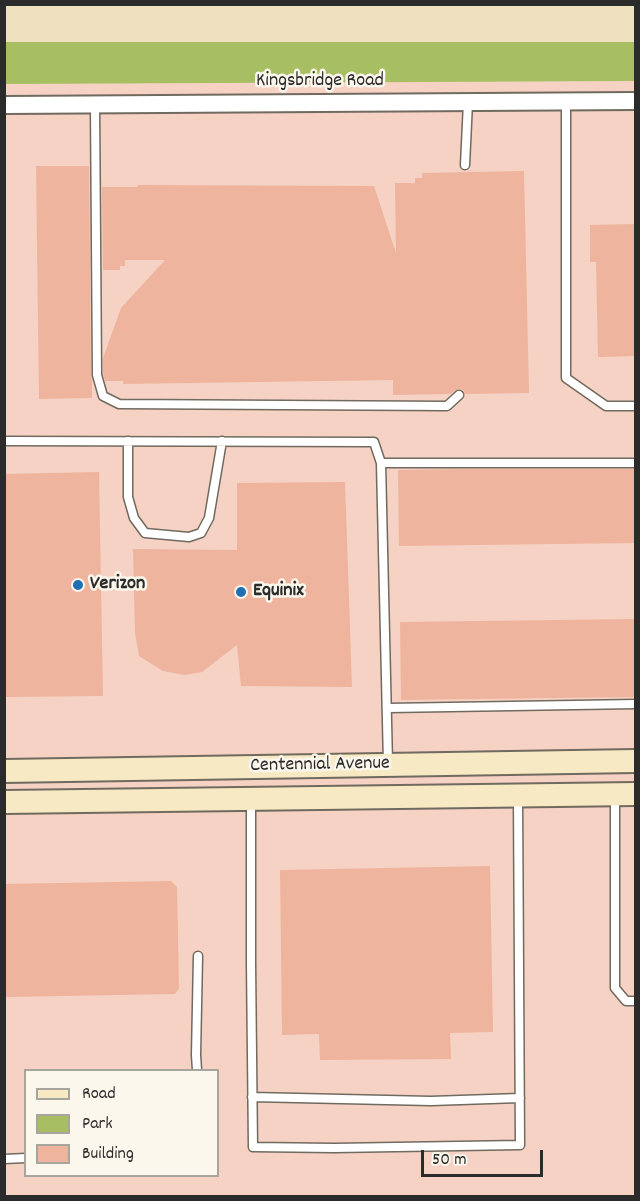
<!DOCTYPE html>
<style>
body{margin:0}
#map{position:relative;width:640px;height:1201px;overflow:hidden;background:#efe0c0;font-family:Dekko,sans-serif}
canvas{display:block}
.frame{position:absolute;inset:0;border:6px solid #2b2b2b;pointer-events:none}
.legend{position:absolute;left:24px;top:1069px;width:195px;height:108px;box-sizing:border-box;background:#fbf7ec;border:2px solid #a8a59f;margin:0;padding:8px 10px;list-style:none;font-size:18px;color:#2b2b2b}
.legend li{display:flex;align-items:center;gap:12px;height:30px}
.legend b{width:30px;border:2px solid #a8a59f}
.scale{position:absolute;left:421px;top:1150px;width:122px;height:27px;box-sizing:border-box;border:3px solid #2b2b2b;border-top:0;padding-left:8px;font-size:18px;line-height:21px;white-space:nowrap;color:#2b2b2b;-webkit-text-stroke:4px #fbf7ec;paint-order:stroke}
</style>
<div id="map">
<canvas width="640" height="1201"></canvas>
<div class="frame"></div>
<ul class="legend">
<li><b style="height:8px;background:#f7e9c3"></b>Road</li>
<li><b style="height:16px;background:#a7be63"></b>Park</li>
<li><b style="height:16px;background:#eeb49d"></b>Building</li>
</ul>
<div class="scale">50 m</div>
</div>
<script>
const ctx = document.querySelector('canvas').getContext('2d');
ctx.lineJoin = 'round';
function fill(path, color) {
  ctx.fillStyle = color;
  ctx.fill(path, 'evenodd');
}
function stroke(path, color, width, dash) {
  ctx.strokeStyle = color;
  ctx.lineWidth = width;
  ctx.lineCap = dash ? 'butt' : 'round';
  ctx.setLineDash(dash || []);
  ctx.stroke(path);
}
function drawText(font, color, halo, rows, align = 'center') {
  ctx.font = font + ' Dekko,sans-serif';
  ctx.lineWidth = 5;
  ctx.setLineDash([]);
  ctx.textBaseline = 'middle';
  ctx.strokeStyle = halo;
  ctx.fillStyle = color;
  for (const [text, x, y, turn = 0] of rows) {
    ctx.save();
    ctx.translate(x, y);
    ctx.rotate((+turn || 0) * Math.PI / 180);
    ctx.textAlign = isNaN(turn) ? turn : align;
    if (halo) ctx.strokeText(text, 0, 0);
    ctx.fillText(text, 0, 0);
    ctx.restore();
  }
}
const built = new Path2D(`
 M635,81V1196H5L4,84ZM26,1070H218V1176H26Z`);
const green = new Path2D(`
 M4,42H635V81L5,84Z`);
const building = new Path2D(`
 M36,166H89L91,375L92,381V398L39,399Z
 M524,171L529,393L465,394L463,390L458,389L450,394L393,395V380L123,384V381H105L103,374V358L121,308L165,260H125V266H120V270H103L102,187H138V185L374,186L396,253L395,183H415V178H422V173Z
 M636,224V356L598,357L596,262H590V225Z
 M464,469H636V543L399,546L398,470Z
 M99,472L103,696L4,697V474Z
 M345,482L352,687L241,686L237,645L202,672L184,675L163,671L139,656L135,633L133,549L237,550V483Z
 M636,619V697L401,700L400,622Z
 M490,866L493,1032L450,1033L451,1059L320,1060L319,1034L282,1035L280,870Z
 M171,881L177,887L179,988L175,994L4,997V884Z`);
const service = new Path2D(`
 M566,102V378L606,406H636
 M95,105L97,375L103,396L119,404L447,406L459,395
 M465,165L468,102
 M4,441L374,442L381,463L388,764
 M128,441V497L134,518L145,533L189,537L201,533L209,518L222,441
 M381,463H636
 M388,708L636,704
 M615,795V988L626,1001H636
 M251,800V963L253,1147L334,1148L520,1145L518,798
 M197,1070L196,1055L198,956
 M252,1097L431,1101L520,1098
 M4,1159L26,1158`);
const minor = new Path2D(`
 M4,105L636,101`);
const secondary = new Path2D(`
 M4,771L636,761
 M4,802L636,794`);
const markers = [
 [78,585,6,"#1f6fb2"],
 [241,592,6,"#1f6fb2"]
];
const streetNames = [
 ["Kingsbridge Road",320,82],
 ["Centennial Avenue",320,766,-1]
];
const poiNames = [
 ["Verizon",90,585],
 ["Equinix",253,592]
];
fill(built, '#f5d2c3');
fill(green, '#a7be63');
fill(building, '#eeb49d');
stroke(service, '#706a5f', 11);
stroke(minor, '#706a5f', 20);
stroke(secondary, '#706a5f', 26);
stroke(service, '#fff', 8);
stroke(minor, '#fff', 16);
stroke(secondary, '#f7e9c3', 22);
for (const [x, y, r, color] of markers) {
  const dot = new Path2D();
  dot.arc(x, y, r, 0, 2 * Math.PI);
  ctx.fillStyle = color;
  ctx.fill(dot);
  stroke(dot, '#fbf7ec', 2);
}
drawText('20px', '#2b2b2b', '#fbf7ec', streetNames);
drawText('bold 20px', '#2b2b2b', '#fbf7ec', poiNames, 'left');
</script>
